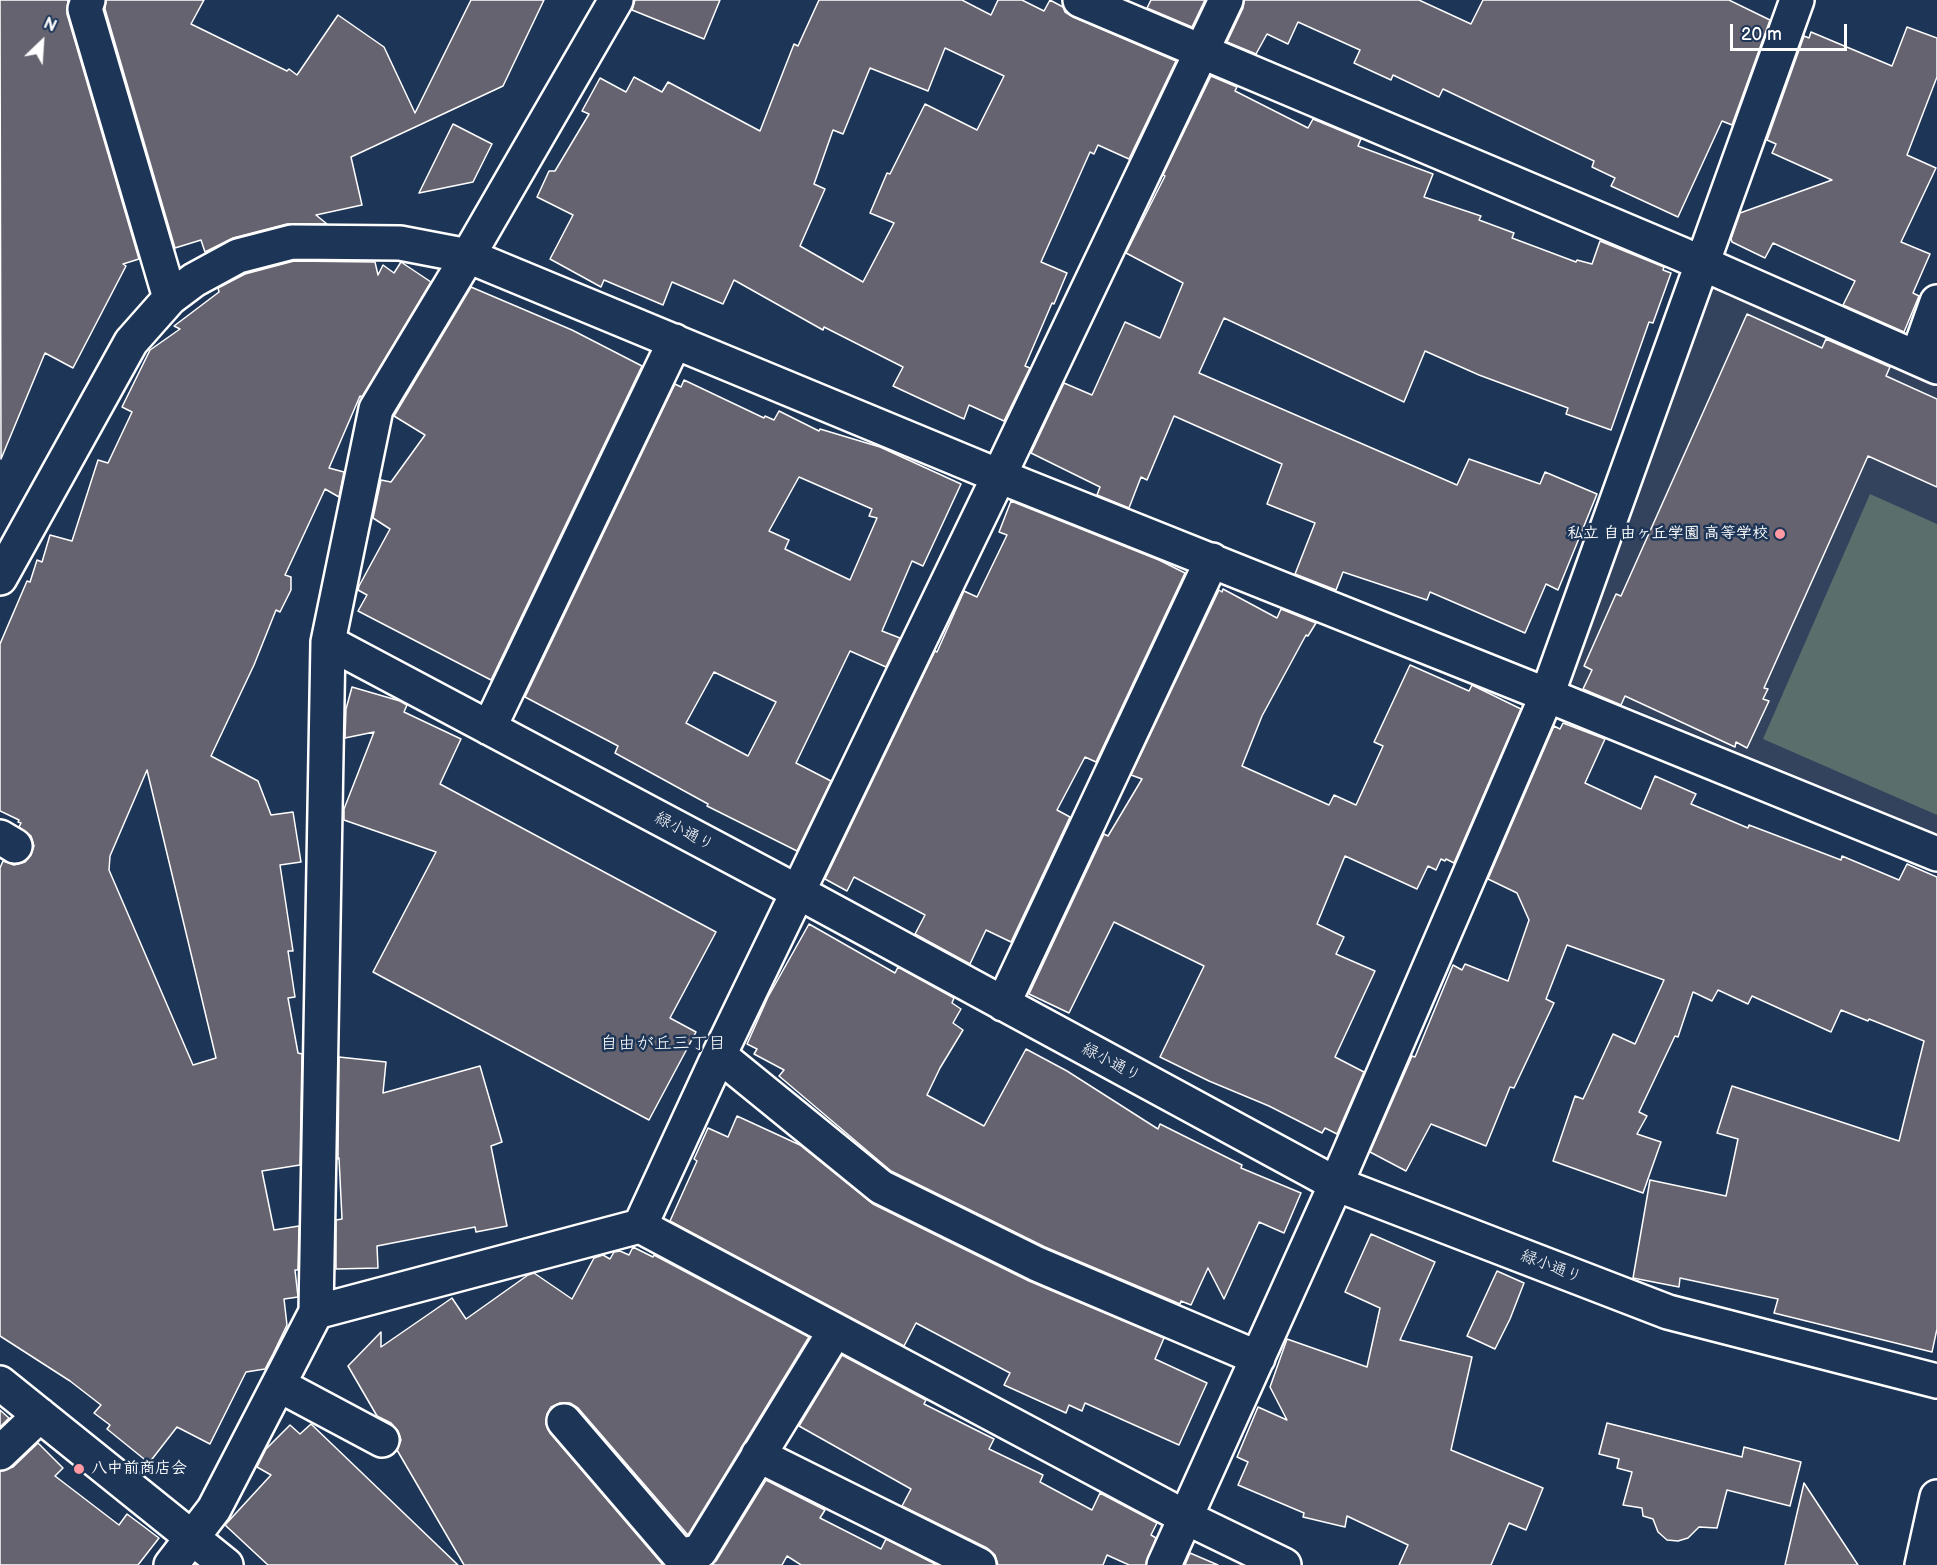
<!DOCTYPE html>
<meta charset="utf-8">
<style>
body{margin:0}
#map{position:relative;width:1937px;height:1565px;overflow:hidden;background:#1d3557;font-family:"Balsamiq Sans",sans-serif}
canvas{display:block}
.north{position:absolute;left:12px;top:12px;width:60px;height:60px;-webkit-text-stroke:4px #1d3557;paint-order:stroke;rotate:25deg;font-size:16px;font-weight:700;line-height:24px;text-align:center;color:#fff}
.north::after{content:'';display:block;margin:auto;width:21px;height:27px;background:#fff;clip-path:polygon(50% 0,100% 100%,50% 72%,0 100%)}
.scale{position:absolute;left:1730px;top:24px;width:117px;height:27px;box-sizing:border-box;border:3px solid #fff;border-top:0;padding-left:8px;font-size:18px;line-height:21px;white-space:nowrap;color:#fff;-webkit-text-stroke:4px #1d3557;paint-order:stroke}
</style>
<div id="map">
<canvas width="1937" height="1565"></canvas>
<div class="north">N</div>
<div class="scale">20 m</div>
</div>
<script>
const ctx = document.querySelector('canvas').getContext('2d');
ctx.lineJoin = 'round';
function fill(path, color) {
  ctx.fillStyle = color;
  ctx.fill(path, 'evenodd');
}
function stroke(path, color, width, dash) {
  ctx.strokeStyle = color;
  ctx.lineWidth = width;
  ctx.lineCap = dash ? 'butt' : 'round';
  ctx.setLineDash(dash || []);
  ctx.stroke(path);
}
function drawText(font, color, halo, rows, align = 'center') {
  ctx.font = font + ' "Balsamiq Sans","Klee One",sans-serif';
  ctx.lineWidth = 5;
  ctx.setLineDash([]);
  ctx.textBaseline = 'middle';
  ctx.strokeStyle = halo;
  ctx.fillStyle = color;
  for (const [text, x, y, turn = 0] of rows) {
    ctx.save();
    ctx.translate(x, y);
    ctx.rotate((+turn || 0) * Math.PI / 180);
    ctx.textAlign = isNaN(turn) ? turn : align;
    if (halo) ctx.strokeText(text, 0, 0);
    ctx.fillText(text, 0, 0);
    ctx.restore();
  }
}
const built = new Path2D(`
 M1711,287L1937,385V834L1569,682Z`);
const green = new Path2D(`
 M1870,494L1937,524V815L1763,739Z`);
const building = new Path2D(`
 M0,0H68L67,14L139,259L123,264L126,266L73,368L45,353L1,459Z
 M106,0H204L191,24L287,71L289,69L297,75L338,15L384,47L415,113L471,0H544L503,86L351,157L362,205L316,215L327,224H287L233,238L205,252L201,240L175,248L105,9Z
 M635,0H720L704,39L632,10Z
 M819,0H962L991,15L998,0H1022L1044,11L1050,0L1063,7L1065,12L1073,17L1176,61L1129,159L1098,145L1094,154L1090,152L1041,262L1067,273L1054,304L1052,303L1025,366L1030,368L1004,421L969,405L964,419L893,386L903,367L824,327L823,330L734,280L723,304L672,282L663,305L604,280L601,287L550,259L573,215L537,197L549,171H555L589,114L582,111L600,78L626,92L634,77L662,92L668,82L760,131L794,44L798,46ZM945,48L1004,76L977,130L925,104L890,174L887,173L870,213L894,223L863,282L800,246L825,189L814,184L833,130L843,134L870,68L928,91Z
 M1151,0H1205L1192,27L1147,8Z
 M1244,0H1419L1471,24L1483,0H1729L1770,20L1732,125L1722,121L1678,217L1611,186L1615,178L1592,167L1594,161L1443,89L1439,97L1393,75L1391,80L1354,63L1360,50L1298,22L1288,44L1267,34L1256,54L1227,42L1243,8Z
 M1907,27L1937,38V77L1907,155L1936,168L1901,242L1930,254L1913,293L1919,296L1904,332L1843,305L1855,281L1773,243L1765,258L1732,242L1731,239L1740,213L1832,180L1772,153L1776,144L1767,140L1804,36L1809,38L1811,32L1892,66Z
 M1211,76L1237,87L1235,91L1308,128L1313,119L1361,139L1358,146L1433,174L1424,197L1481,216L1479,220L1514,233L1512,238L1576,262L1577,260L1592,264L1600,241L1664,267L1663,270L1671,273L1653,323L1649,322L1611,430L1566,414L1568,408L1479,375L1425,351L1404,402L1224,318L1199,373L1457,485L1469,459L1540,484L1545,472L1597,494L1558,590L1546,584L1525,633L1430,592L1427,600L1343,572L1336,590L1295,574L1315,523L1267,504L1282,464L1174,416L1147,480L1141,477L1129,508L1097,495L1100,487L1031,453L1064,383L1092,395L1125,322L1160,338L1183,283L1126,253L1165,176L1163,175Z
 M453,124L492,144L473,182L419,193Z
 M294,261L375,262L378,275L383,265L394,273L401,262L431,282L362,397L360,396L329,468L344,472L339,497L325,489L285,575L291,577V590L280,612L276,610L254,665L211,756L258,781L271,815L293,812L301,862L280,865L293,951H288L295,997L288,998L298,1053L302,1054L300,1165L262,1171L274,1230L299,1226L298,1270H295L298,1297L284,1299L287,1325L273,1354L265,1369L246,1372L210,1444L177,1427L149,1463L107,1429L110,1425L94,1413L101,1405L70,1381L0,1336V868L3,861L14,865L25,862L31,855L34,846L31,836L19,827L21,823L18,822L19,820L0,811V644L27,581L30,582L37,560L42,562L50,535L72,541L98,460L108,463L132,412L122,407L150,350L180,329L174,326L219,292L218,288L245,274ZM147,770L216,1058L193,1065L109,870L110,856Z
 M471,287L572,330L642,366L491,680L358,611L367,595L358,590L359,586L390,529L373,518L381,480L391,482L425,435L394,416Z
 M1747,314L1822,348L1826,339L1890,367L1886,376L1937,399V487L1868,456L1764,688L1768,689L1763,699L1769,701L1747,748L1736,742L1735,747L1625,696L1621,705L1583,689L1592,670L1584,666L1616,594L1621,596Z
 M684,380L764,418L765,416L774,420L779,411L819,431L820,429L880,447L961,484L923,566L912,561L882,631L900,638L886,667L850,651L796,763L831,781L797,851L707,806L708,804L615,753L618,746L525,697L675,384L681,387ZM799,477L872,509L869,516L877,518L850,580L785,549L789,540L769,531ZM714,672L776,702L748,756L686,723Z
 M1011,501L1159,560L1185,573L1096,762L1085,757L1057,810L1070,817L1011,942L986,930L970,964L915,934L925,915L854,877L847,891L825,879L935,651L937,652L964,591L977,597L1007,535L999,532Z
 M1223,589L1277,618L1281,609L1316,623L1308,636L1306,635L1262,716L1242,766L1329,805L1334,795L1356,805L1383,746L1374,742L1410,665L1469,691L1472,685L1521,709L1454,863L1446,859L1445,861L1441,859L1436,870L1428,866L1417,889L1345,856L1317,924L1344,937L1336,954L1375,971L1335,1057L1364,1072L1337,1134L1325,1128L1322,1133L1269,1106L1209,1081L1160,1057L1204,966L1114,922L1069,1013L1029,994L1104,834L1108,836L1142,779L1131,775L1219,590L1222,592Z
 M352,687L400,701L407,705L404,712L461,739L440,784L716,932L670,1018L696,1032L649,1120L373,972L436,852L344,820V809L374,732L345,738L346,709Z
 M1563,723L1605,739L1585,783L1641,809L1655,776L1696,794L1691,804L1748,828L1749,825L1841,860L1842,856L1899,880L1907,864L1937,877V1329L1932,1352L1774,1313L1778,1299L1680,1278L1679,1287L1633,1278L1650,1180L1726,1196L1738,1139L1717,1133L1732,1086L1899,1141L1924,1041L1869,1019L1868,1021L1841,1010L1831,1032L1752,996L1748,1004L1718,990L1712,1001L1693,992L1678,1037L1675,1036L1639,1112L1647,1116L1637,1134L1661,1142L1643,1193L1553,1161L1575,1096L1583,1099L1613,1034L1635,1044L1664,980L1567,945L1546,999L1554,1003L1514,1088L1510,1087L1486,1146L1431,1124L1406,1171L1370,1152L1412,1056L1415,1057L1453,965L1462,970L1465,964L1508,981L1529,920L1517,893L1488,879L1554,726L1560,729Z
 M809,924L895,973L898,967L954,998L952,1003L961,1009L953,1023L963,1030L940,1068L927,1095L984,1126L1026,1049L1067,1071L1158,1129L1160,1124L1242,1165L1241,1168L1301,1193L1284,1233L1259,1222L1224,1299L1208,1268L1191,1305L1181,1301L1180,1304L1045,1247L891,1171L779,1076L784,1070L754,1054L757,1049L747,1044L768,997Z
 M339,1057L386,1062L383,1093L480,1066L502,1142L491,1146L507,1226L476,1232L475,1227L377,1246L378,1268L336,1269V1220L342,1219L339,1158L338,1159Z
 M737,1116L800,1145L873,1204L1029,1281L1164,1338L1155,1359L1207,1383L1179,1445L1085,1403L1082,1411L1069,1405L1066,1413L1004,1385L1010,1373L916,1323L904,1346L670,1221L697,1161L694,1159L708,1128L728,1137Z
 M1371,1234L1435,1262L1400,1340L1472,1357L1451,1450L1543,1488L1526,1530L1509,1523L1491,1565H1399L1408,1545L1347,1516L1345,1527L1303,1517L1304,1513L1238,1485L1248,1462L1237,1457L1258,1407L1287,1420L1270,1387L1287,1339L1367,1367L1380,1308L1345,1292Z
 M633,1247L653,1257L654,1255L809,1337L688,1535L578,1408L570,1403H560L551,1407L547,1414L546,1424L550,1433L663,1565H464L397,1450L401,1440L398,1431L391,1423L377,1416L348,1366L381,1332V1347L452,1298L466,1319L528,1275L534,1273L572,1299L594,1258L603,1255L610,1259L614,1252L620,1251L629,1255Z
 M1497,1271L1524,1283L1510,1319L1495,1349L1467,1336Z
 M842,1355L926,1400L924,1404L994,1439L989,1449L1043,1475L1040,1482L1092,1510L1100,1493L1157,1523L1151,1535L1156,1538L1146,1565H1129L1107,1555L1103,1565H998L995,1555L987,1548L902,1506L911,1489L799,1426Z
 M0,1410L9,1418L0,1427Z
 M1607,1423L1742,1457L1744,1447L1801,1462L1790,1506L1727,1490L1717,1528L1699,1527L1688,1538L1678,1541L1667,1540L1658,1532L1653,1519L1643,1516L1642,1508L1623,1505L1632,1472L1617,1468L1619,1459L1599,1454Z
 M311,1424L458,1565H268L225,1525L271,1475L257,1467L266,1449L290,1425L300,1434Z
 M38,1443L63,1468L55,1476L119,1525L127,1514L159,1538L138,1565H0V1471L13,1467Z
 M766,1480L825,1510L820,1518L881,1549L886,1539L937,1565H801L787,1556L782,1565H711L716,1561Z
 M1804,1483L1858,1565H1785Z
 M1190,1553L1218,1565H1185Z`);
const minor = new Path2D(`
 M88,0L85,9L170,298
 M1080,0L1681,254L1937,367
 M1917,358L1937,302
 M0,578L131,342L170,298L194,280L238,256L292,242L400,243L468,256L616,0
 M328,642L798,892L1336,1184L1668,1312L1937,1381
 M489,728L675,341
 M0,837L15,846
 M1003,1004L1212,560
 M719,1055L881,1187L1037,1264L1258,1358
 M640,1226L719,1055L999,476L1226,0
 M316,1312L640,1226L1187,1518L1284,1565
 M0,1383L226,1565
 M279,1385L382,1440
 M564,1421L680,1556L700,1551L835,1331
 M0,1453L40,1415
 M758,1455L979,1565
 M171,1565L214,1509L316,1312L328,642L376,409L468,256L999,476L1547,695L1937,854
 M1164,1565L1336,1184L1547,695L1797,0
 M1922,1565L1937,1497`);
const markers = [
 [1780,534,6,"#ff9aa2"],
 [79,1469,6,"#ff9aa2"]
];
const poiNames = [
 ["私立 自由ヶ丘学園 高等学校",1768,534],
 ["八中前商店会",91,1469,"left"]
];
const streetNames = [
 ["緑小通り",684,832,28],
 ["緑小通り",1111,1063,28],
 ["緑小通り",1551,1267,21]
];
const neighbourhoodNames = [
 ["自由が丘三丁目",663,1044]
];
fill(built, '#33435e');
fill(green, '#5a6f6b');
fill(building, '#666370');
stroke(building, '#fff', 1.5);
stroke(minor, '#fff', 38);
stroke(minor, '#1d3557', 33);
for (const [x, y, r, color] of markers) {
  const dot = new Path2D();
  dot.arc(x, y, r, 0, 2 * Math.PI);
  ctx.fillStyle = color;
  ctx.fill(dot);
  stroke(dot, '#1d3557', 2);
}
drawText('bold 16px', '#fff', '#1d3557', poiNames, 'right');
drawText('16px', '#fff', '#1d3557', streetNames);
drawText('18px', '#fff', '#1d3557', neighbourhoodNames);
</script>
